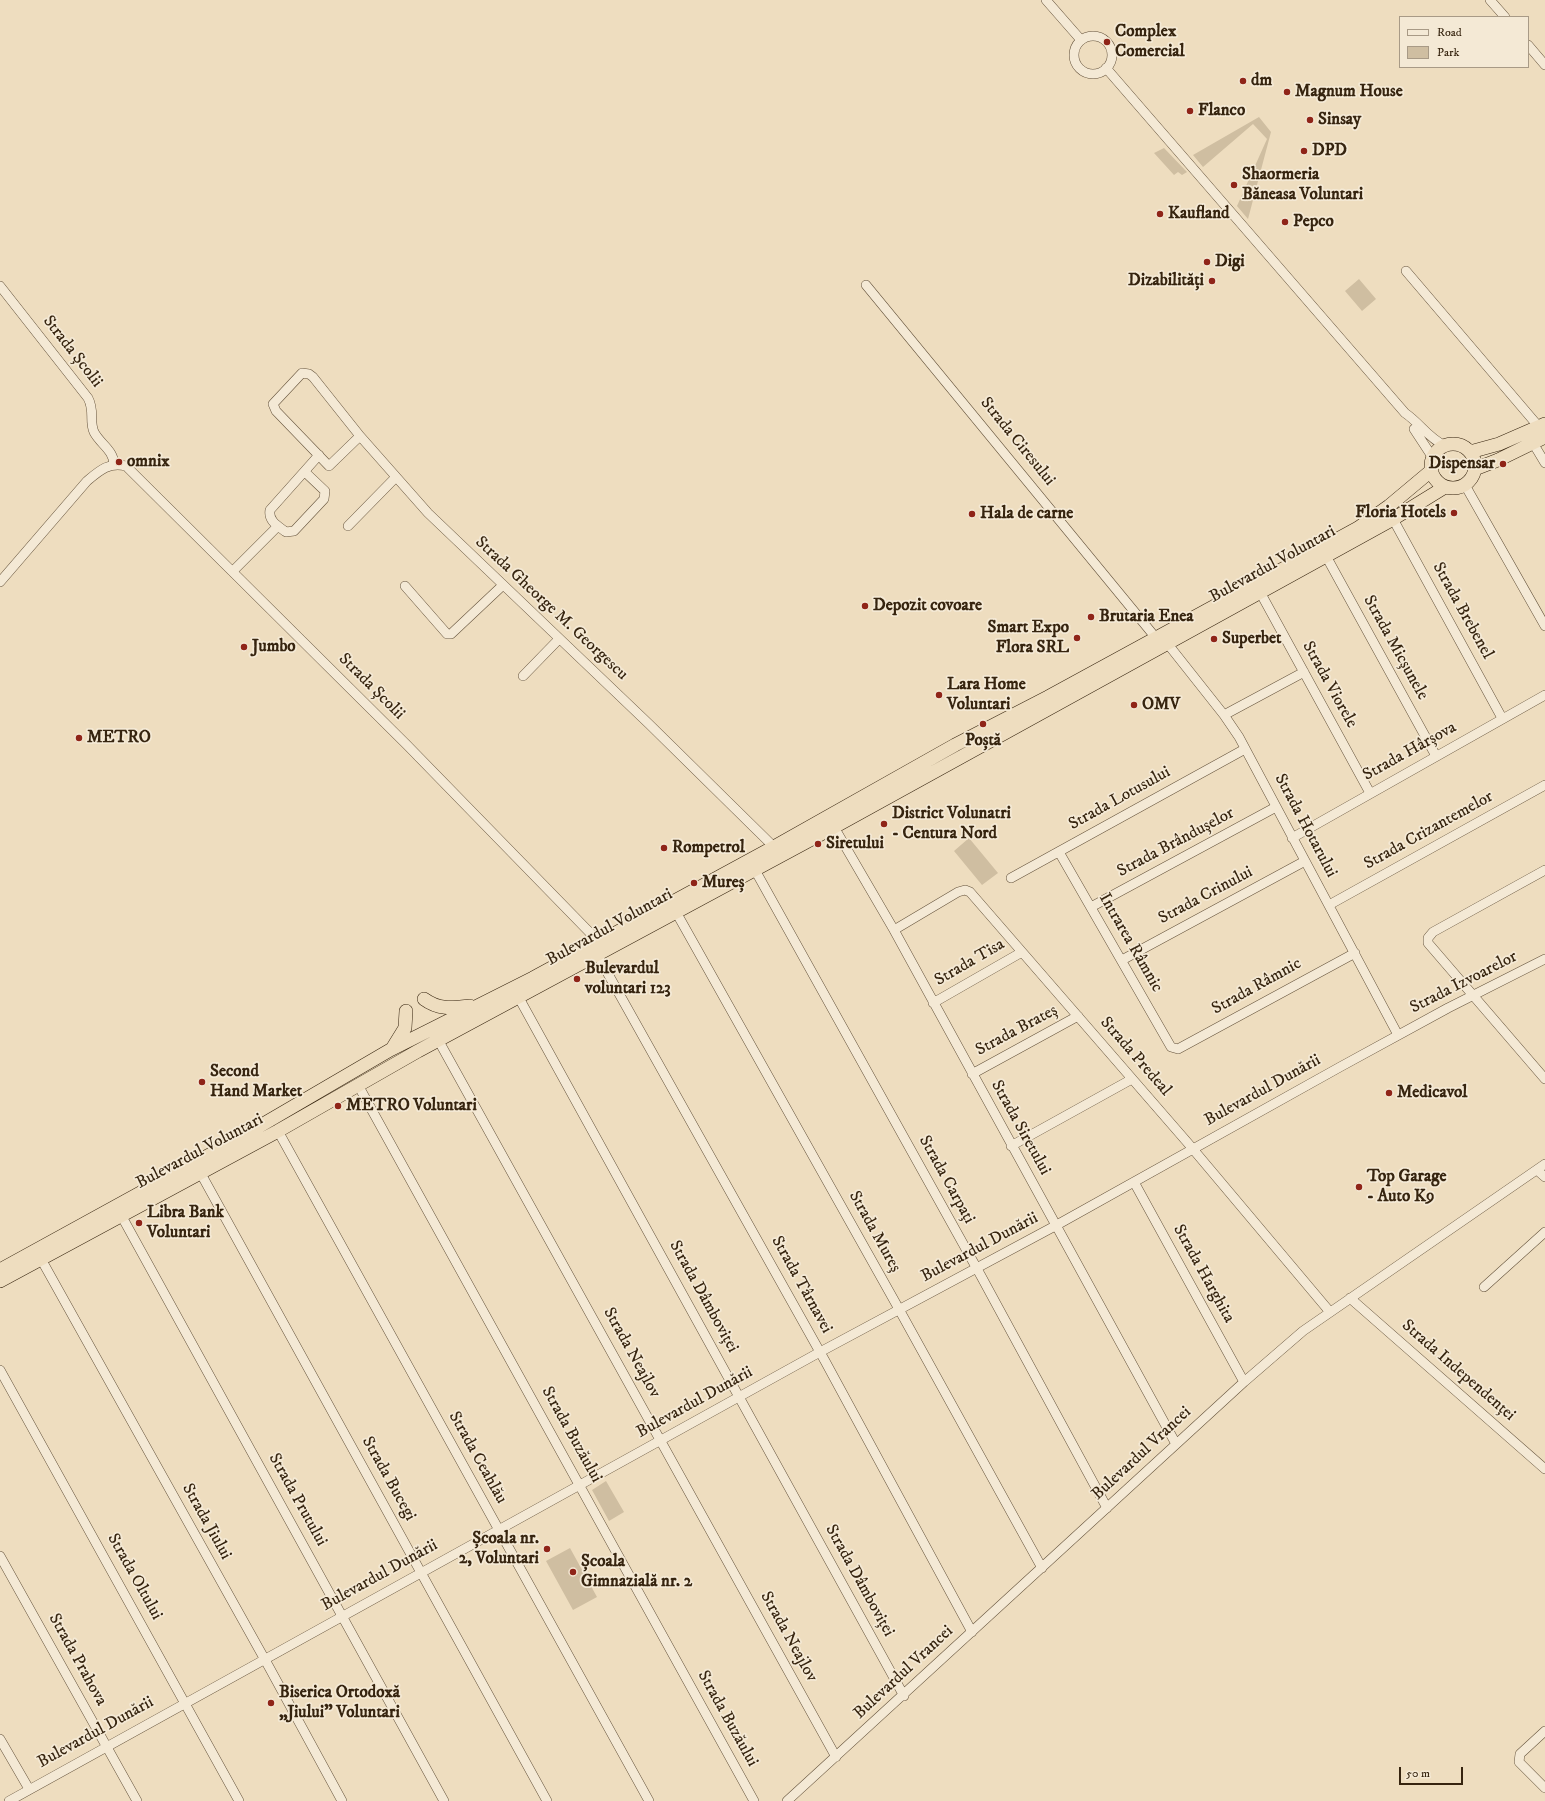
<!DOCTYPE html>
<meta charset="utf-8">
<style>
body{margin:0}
#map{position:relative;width:1545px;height:1801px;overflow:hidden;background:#eeddbf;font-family:"IM FELL DW Pica",serif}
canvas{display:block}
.legend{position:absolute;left:1399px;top:16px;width:130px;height:52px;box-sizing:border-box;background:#f4e9d5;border:1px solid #a89a86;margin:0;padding:5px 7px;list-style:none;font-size:12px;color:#36240f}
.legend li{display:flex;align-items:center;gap:8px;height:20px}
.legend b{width:20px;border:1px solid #a89a86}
.scale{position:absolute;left:1399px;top:1767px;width:64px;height:18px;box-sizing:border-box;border:2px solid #36240f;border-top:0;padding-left:5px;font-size:12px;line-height:14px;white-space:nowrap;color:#36240f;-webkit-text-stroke:3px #f4e9d5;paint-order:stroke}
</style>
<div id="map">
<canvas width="1545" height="1801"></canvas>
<ul class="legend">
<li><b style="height:5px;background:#f4e9d5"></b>Road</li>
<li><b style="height:11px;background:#cfbea1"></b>Park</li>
</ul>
<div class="scale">50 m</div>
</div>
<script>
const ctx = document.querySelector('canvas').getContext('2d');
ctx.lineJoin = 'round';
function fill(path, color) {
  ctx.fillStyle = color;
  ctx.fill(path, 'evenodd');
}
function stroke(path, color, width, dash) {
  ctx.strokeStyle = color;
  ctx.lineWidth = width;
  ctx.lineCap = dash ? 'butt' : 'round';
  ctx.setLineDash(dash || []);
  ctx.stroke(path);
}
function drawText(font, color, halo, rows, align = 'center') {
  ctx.font = font + ' "IM FELL DW Pica",serif';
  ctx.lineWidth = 3.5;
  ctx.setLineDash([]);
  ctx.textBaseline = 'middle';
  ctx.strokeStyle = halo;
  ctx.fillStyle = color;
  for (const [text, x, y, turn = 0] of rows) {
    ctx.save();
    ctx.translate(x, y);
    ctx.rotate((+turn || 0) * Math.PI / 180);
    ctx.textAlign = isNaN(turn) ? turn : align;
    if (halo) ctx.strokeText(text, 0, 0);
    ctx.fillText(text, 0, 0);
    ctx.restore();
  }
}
const green = new Path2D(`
 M1259,117L1271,132L1248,219L1237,206L1267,139L1253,124L1203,167L1193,155Z
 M1164,148L1187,172L1182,175L1178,172L1174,175L1154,153Z
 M1359,279L1376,299L1362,311L1345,291Z
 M969,838L998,873L982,885L954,851Z
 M606,1481L624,1512L609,1521L592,1490Z
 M570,1548L597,1597L573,1610L546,1561Z`);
const minor = new Path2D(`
 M1046,0L1081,40
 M1490,0L1505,17
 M1074 55a19 19 0 1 1 38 0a19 19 0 1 1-38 0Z
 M1528,45L1545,65
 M1106,68L1405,413C1421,424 1426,436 1445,446
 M1406,271L1539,427
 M866,285L1156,638
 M0,286L88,398C95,411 89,421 94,432C100,444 114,450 114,465
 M1414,429L1433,458
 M360,436L329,466L276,411L273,404L302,373L309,374L313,377L360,436L428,513L649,724L774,847
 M1533,443L1545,463
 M305,472L325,491L324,499L294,531L286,532C278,526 268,521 270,510L319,455
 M1465,485L1545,626
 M1393,519L1502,718
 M348,526L396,477
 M1326,556L1436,756
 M233,571L275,529
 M0,582L87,481C100,470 109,462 126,466L407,745L599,942
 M405,586L447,634H451L503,585
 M1260,592L1370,793
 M1167,643L1224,715L1239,737L1398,1035
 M523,676L559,639
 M1224,715L1304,672
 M834,827L894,930L1176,1444
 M1292,838L1545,695
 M1059,852L1171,1047L1178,1049L1355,953
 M755,870L981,1276L1107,1508
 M1545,870L1433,932L1428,938V943L1545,1079
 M1011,878L1245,749
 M1329,905L1545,785
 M1091,907L1276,807
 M676,912L895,1302L1042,1568
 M894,930L958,892L965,890L970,892L1187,1142L1330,1312
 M598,956L825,1361L972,1632
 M1122,960L1305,861
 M519,998L904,1696
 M933,1003L1022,952
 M436,1036L836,1757
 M972,1074L1078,1016
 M358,1085L754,1801
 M278,1131L649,1801
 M1011,1146L1132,1079
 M1537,1170L1545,1177
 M200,1172L547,1801
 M1134,1182L1244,1382
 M121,1215L444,1801
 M41,1259L269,1667L342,1801
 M1484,1287L1545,1232
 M1350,1298L1545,1469
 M0,1370L239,1801
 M0,1556L137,1801
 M1545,1731L1520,1754L1519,1762L1545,1788
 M0,1739L29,1789
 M9,1801L820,1352L1055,1226L1340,1067L1448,1008L1545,959
 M787,1801L1244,1382L1303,1331L1545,1164`);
const highway = new Path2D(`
 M1431 466a22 22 0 1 1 44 0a22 22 0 1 1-44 0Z
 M1470,452L1499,444L1545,424
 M1475,469L1498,460L1545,437
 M424,999C439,1010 452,1008 470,1006
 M392,1049L405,1028L406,1011
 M0,1270L224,1147L390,1050L533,978L774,847L955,745L1048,697L1358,528L1389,506L1432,470
 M0,1281L278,1131L418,1051L834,827L1393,519L1445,487`);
const markers = [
 [1107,42,4,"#8f2418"],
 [1243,81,4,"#8f2418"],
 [1287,92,4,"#8f2418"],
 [1190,111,4,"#8f2418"],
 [1310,120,4,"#8f2418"],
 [1304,151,4,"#8f2418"],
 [1234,185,4,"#8f2418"],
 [1160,214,4,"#8f2418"],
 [1285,222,4,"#8f2418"],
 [1207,262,4,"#8f2418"],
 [1212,281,4,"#8f2418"],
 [119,462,4,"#8f2418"],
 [1503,464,4,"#8f2418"],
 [1454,513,4,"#8f2418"],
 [972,514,4,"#8f2418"],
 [865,606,4,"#8f2418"],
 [1091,617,4,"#8f2418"],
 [1077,638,4,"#8f2418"],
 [1214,639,4,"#8f2418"],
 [244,647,4,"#8f2418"],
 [939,695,4,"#8f2418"],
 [1134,705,4,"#8f2418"],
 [983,724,4,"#8f2418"],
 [79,738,4,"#8f2418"],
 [884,824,4,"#8f2418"],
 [818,844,4,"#8f2418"],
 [664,848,4,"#8f2418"],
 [694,883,4,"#8f2418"],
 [577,979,4,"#8f2418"],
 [202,1082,4,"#8f2418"],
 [1389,1093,4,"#8f2418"],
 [338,1106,4,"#8f2418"],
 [1359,1187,4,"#8f2418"],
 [139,1223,4,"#8f2418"],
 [547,1549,4,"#8f2418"],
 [573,1572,4,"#8f2418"],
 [271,1703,4,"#8f2418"]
];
const poiNames = [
 ["Complex",1115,32],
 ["Comercial",1115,52],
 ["dm",1251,81],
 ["Magnum House",1295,92],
 ["Flanco",1198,111],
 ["Sinsay",1318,120],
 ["DPD",1312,151],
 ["Shaormeria",1242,175],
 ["Băneasa Voluntari",1242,195],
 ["Kaufland",1168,214],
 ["Pepco",1293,222],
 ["Digi",1215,262],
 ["Dizabilități",1204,281,"right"],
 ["omnix",127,462],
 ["Dispensar",1495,464,"right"],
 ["Floria Hotels",1446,513,"right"],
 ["Hala de carne",980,514],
 ["Depozit covoare",873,606],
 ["Brutaria Enea",1099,617],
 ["Smart Expo",1069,628,"right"],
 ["Flora SRL",1069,648,"right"],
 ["Superbet",1222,639],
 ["Jumbo",252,647],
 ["Lara Home",947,685],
 ["Voluntari",947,705],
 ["OMV",1142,705],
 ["METRO",87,738],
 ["Poștă",983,741,"center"],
 ["District Volunatri",892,814],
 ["- Centura Nord",892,834],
 ["Siretului",826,844],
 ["Rompetrol",672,848],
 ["Mureș",702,883],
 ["Bulevardul",585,969],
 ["voluntari 123",585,989],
 ["Second",210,1072],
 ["Hand Market",210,1092],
 ["Medicavol",1397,1093],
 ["METRO Voluntari",346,1106],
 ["Top Garage",1367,1177],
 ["- Auto K9",1367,1197],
 ["Libra Bank",147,1213],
 ["Voluntari",147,1233],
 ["Școala nr.",539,1539,"right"],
 ["2, Voluntari",539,1559,"right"],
 ["Școala",581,1562],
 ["Gimnazială nr. 2",581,1582],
 ["Biserica Ortodoxă",279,1693],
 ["„Jiului” Voluntari",279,1713]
];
const streetNames = [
 ["Strada Școlii",72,352,52],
 ["Strada Ciresului",1017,442,51],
 ["Bulevardul Voluntari",1273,565,-29],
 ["Strada Gheorge M. Georgescu",551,609,43],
 ["Strada Brebenel",1462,611,61],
 ["Strada Micșunele",1395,648,61],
 ["Strada Viorele",1329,685,61],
 ["Strada Școlii",371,687,45],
 ["Strada Hârșova",1410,752,-29],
 ["Strada Lotusului",1120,799,-29],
 ["Strada Hotarului",1305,826,62],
 ["Strada Crizantemelor",1429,831,-29],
 ["Strada Brândușelor",1176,843,-28],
 ["Strada Crinului",1206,896,-28],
 ["Bulevardul Voluntari",610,928,-29],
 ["Intrarea Râmnic",1130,943,60],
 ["Strada Tisa",970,963,-30],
 ["Strada Izvoarelor",1464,983,-27],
 ["Strada Râmnic",1257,987,-29],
 ["Strada Brateș",1017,1031,-28],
 ["Strada Predeal",1135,1057,49],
 ["Bulevardul Dunării",1263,1091,-29],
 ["Strada Siretului",1020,1128,61],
 ["Bulevardul Voluntari",200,1152,-28],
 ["Strada Carpați",946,1180,61],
 ["Strada Mureș",874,1232,61],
 ["Bulevardul Dunării",980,1248,-28],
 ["Strada Harghita",1203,1274,61],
 ["Strada Târnavei",801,1285,61],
 ["Strada Dâmboviței",703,1297,61],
 ["Strada Neajlov",631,1353,61],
 ["Strada Independenței",1458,1371,41],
 ["Bulevardul Dunării",695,1403,-29],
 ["Strada Buzăului",571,1435,61],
 ["Bulevardul Vrancei",1142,1454,-43],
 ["Strada Ceahlău",477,1458,61],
 ["Strada Bucegi",388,1479,61],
 ["Strada Prutului",297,1500,61],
 ["Strada Jiului",206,1522,61],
 ["Bulevardul Dunării",380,1576,-29],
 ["Strada Oltului",134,1577,61],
 ["Strada Dâmboviței",859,1581,61],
 ["Strada Neajlov",788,1637,61],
 ["Strada Prahova",77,1660,61],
 ["Bulevardul Vrancei",904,1673,-43],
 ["Strada Buzăului",727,1719,61],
 ["Bulevardul Dunării",96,1733,-29]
];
fill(green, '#cfbea1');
stroke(minor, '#64523b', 10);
stroke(highway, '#36240f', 14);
stroke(minor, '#f4e9d5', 9);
stroke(highway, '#eeddbf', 13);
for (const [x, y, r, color] of markers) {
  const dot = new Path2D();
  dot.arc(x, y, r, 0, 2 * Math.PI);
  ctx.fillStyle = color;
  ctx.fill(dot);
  stroke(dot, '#f4e9d5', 1.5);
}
drawText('bold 17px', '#36240f', '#f4e9d5', poiNames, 'left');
drawText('17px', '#36240f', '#f4e9d5', streetNames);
</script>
